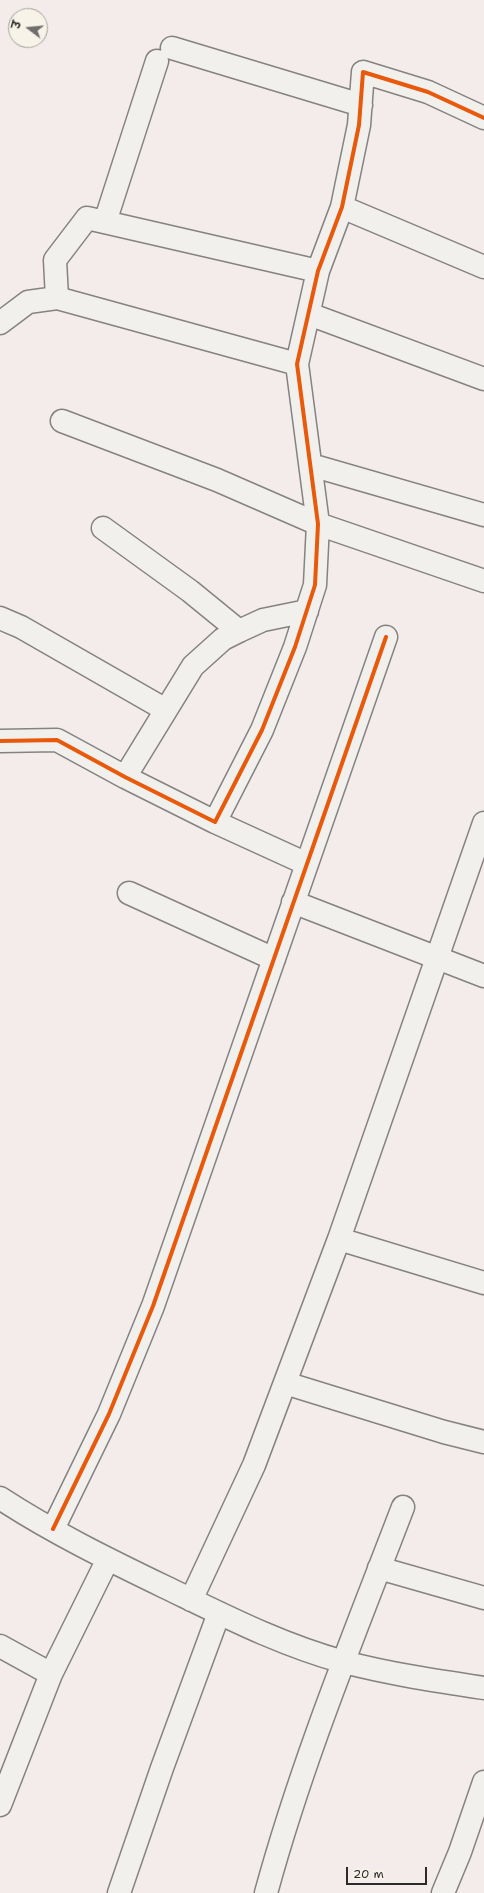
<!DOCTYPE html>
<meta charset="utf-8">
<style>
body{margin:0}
#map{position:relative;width:484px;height:1893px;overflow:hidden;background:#f4ecea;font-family:"Shantell Sans","Playpen Sans Deva",sans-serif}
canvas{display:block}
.north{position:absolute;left:8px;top:8px;width:40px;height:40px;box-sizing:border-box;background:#f7f3e8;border:1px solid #a5a39c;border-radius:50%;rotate:286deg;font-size:11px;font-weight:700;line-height:16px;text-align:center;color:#2b2b2b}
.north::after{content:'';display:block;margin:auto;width:14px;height:18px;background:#716f6e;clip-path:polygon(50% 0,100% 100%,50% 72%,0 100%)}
.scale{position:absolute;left:346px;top:1867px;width:81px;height:18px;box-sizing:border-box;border:2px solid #2b2b2b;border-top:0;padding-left:5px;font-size:12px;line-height:14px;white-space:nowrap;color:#2b2b2b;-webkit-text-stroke:3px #f7f3e8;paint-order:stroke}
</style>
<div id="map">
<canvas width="484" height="1893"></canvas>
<div class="north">उ</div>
<div class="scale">20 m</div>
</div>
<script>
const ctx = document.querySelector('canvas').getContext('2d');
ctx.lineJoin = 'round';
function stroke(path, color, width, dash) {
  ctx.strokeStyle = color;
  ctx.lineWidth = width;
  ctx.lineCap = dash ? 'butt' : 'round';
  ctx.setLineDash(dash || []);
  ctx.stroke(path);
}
const minor = new Path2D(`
 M172,48L361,105
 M342,207L484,267
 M105,222L157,61
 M57,298L55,260L87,218L318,271
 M309,314L484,379
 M0,323L28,302L57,298L297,364
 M62,421L217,480L318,524L484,581
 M311,465L484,515
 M103,528L190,591L239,631
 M0,618L21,627L166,710
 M0,741L57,740L125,777L215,822L262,730L295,647L315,585L318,524L297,364L318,271L342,207L359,125L363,72L428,92L484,118
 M125,777L193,666L223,639L239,631L263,620L307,611
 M215,822L307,864
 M129,893L274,959
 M293,902L484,976
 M339,1239L484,1283
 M285,1383L444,1432L484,1442
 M0,1498C52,1532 109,1560 165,1587C223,1615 281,1645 344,1662C390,1674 437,1681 484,1688
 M53,1529L109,1414L153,1306L386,637
 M379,1568L484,1598
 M191,1600L254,1465L339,1239L484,823
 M0,1646L51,1674
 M0,1805L51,1674L108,1559
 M119,1893L162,1768L219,1613
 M266,1893C302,1761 354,1635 403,1507
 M443,1893L460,1852L484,1782`);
const cycleway = new Path2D(`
 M0,741L57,740L125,777L215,822L262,730L295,647L315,585L318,524L297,364L318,271L342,207L359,125L363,72L428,92L484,118
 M53,1529L109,1414L153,1306L386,637`);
stroke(minor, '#858281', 25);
stroke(minor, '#f2f0ed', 22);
stroke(cycleway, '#e8590c', 4);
</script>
